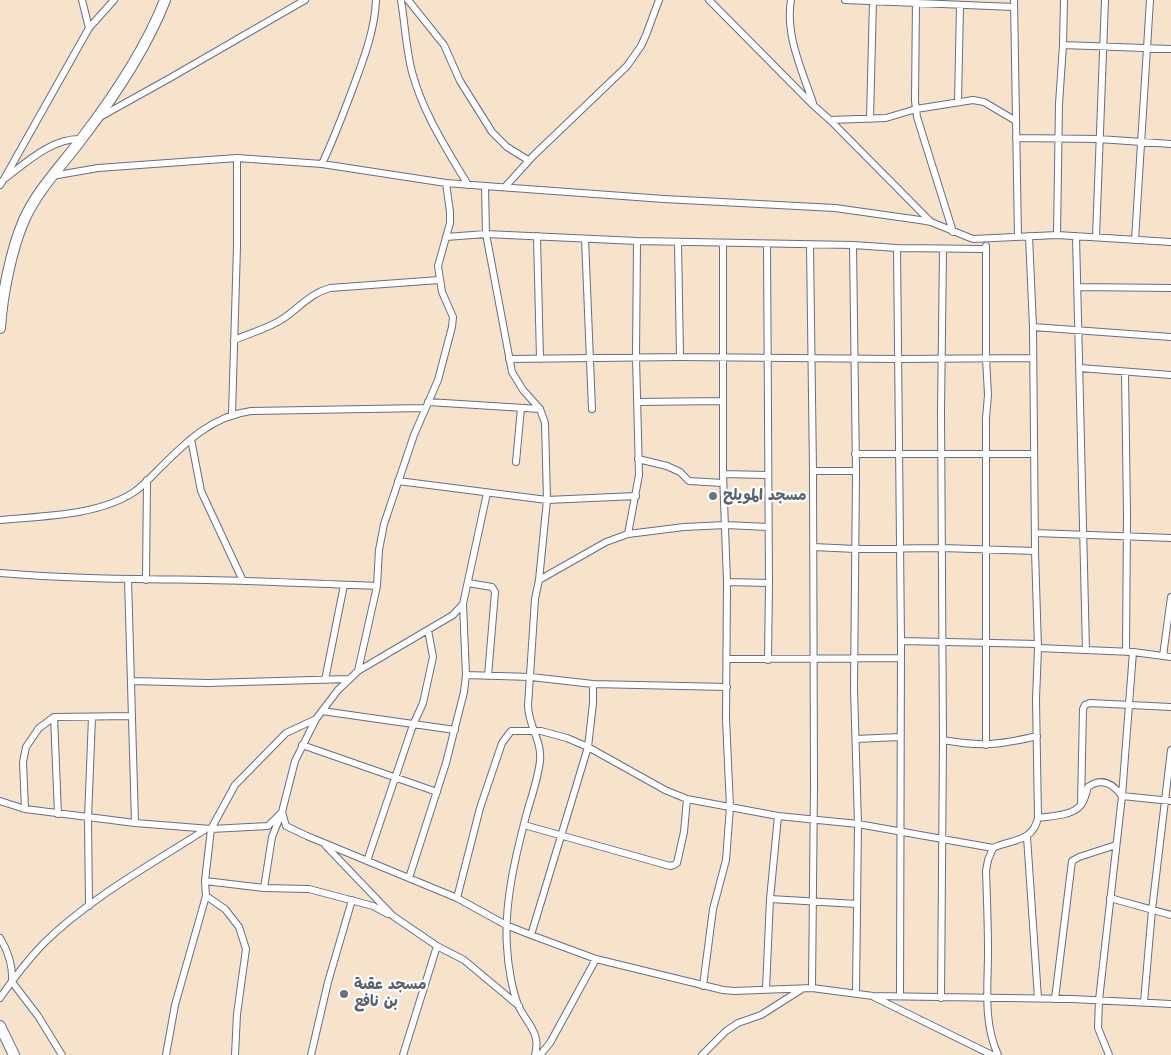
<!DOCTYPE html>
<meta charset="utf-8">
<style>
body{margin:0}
canvas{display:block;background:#f7e3cc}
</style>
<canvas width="1171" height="1055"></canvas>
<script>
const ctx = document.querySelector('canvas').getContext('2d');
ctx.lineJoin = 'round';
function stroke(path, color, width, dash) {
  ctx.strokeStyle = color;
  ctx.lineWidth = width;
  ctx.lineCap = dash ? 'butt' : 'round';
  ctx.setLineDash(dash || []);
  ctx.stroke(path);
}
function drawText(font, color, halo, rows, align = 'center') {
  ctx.font = font + ' "Shantell Sans","Playpen Sans Arabic",sans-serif';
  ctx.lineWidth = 4.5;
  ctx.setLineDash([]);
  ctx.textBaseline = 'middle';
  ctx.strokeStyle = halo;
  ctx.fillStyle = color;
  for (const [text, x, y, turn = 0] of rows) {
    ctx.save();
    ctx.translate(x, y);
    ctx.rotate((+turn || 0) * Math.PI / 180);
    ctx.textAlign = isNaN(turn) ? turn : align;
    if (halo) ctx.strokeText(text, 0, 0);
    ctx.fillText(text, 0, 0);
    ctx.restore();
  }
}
const minor = new Path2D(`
 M82,0L89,28
 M401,0C405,24 406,49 412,72C423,113 446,148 468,185
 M408,0L444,45L460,81L492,132L507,147L528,160
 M709,0L813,105L830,120L930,221
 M791,0C785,35 802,70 813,103
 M845,0L1014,7
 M916,0L915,101L917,117L953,232
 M1014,0L1018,237
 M1063,45L1171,49
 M958,102L960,6
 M100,117L170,78L305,0
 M870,119L873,0
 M830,120L886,118L916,109L973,100L984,102L1016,121
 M1016,138L1099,139L1171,144
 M322,164C334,138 344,112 354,85C364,58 375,29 376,0
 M52,176L98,168L237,158L322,164L446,183L485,186L664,199L835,208L920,220L931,222L973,239L1057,235L1171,242
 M4,179L89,28L114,0
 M0,185L4,179C27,162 52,138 81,139
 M485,186L486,234L512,372L523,390L540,409L545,423L547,500L539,580L535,599L528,706C529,728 542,740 540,761C538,779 531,798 526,816C515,858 504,904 507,947C508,965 512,991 519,1007C528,1025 541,1033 535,1055
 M505,187L533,156L627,66L641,46L646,35L659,0
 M1057,235L1059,104L1063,45L1064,0
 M537,236L540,359
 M1076,236L1086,650
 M446,237L486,234L637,241L853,245L897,248L986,249
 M1096,237L1105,0
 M585,239L592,409
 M1135,240L1150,0
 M678,242L680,357
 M767,244L769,583L768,660
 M810,245L813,471L814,785L812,988
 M853,245L856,471L854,689L858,824L856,994
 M897,248L901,641L900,996
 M1078,287L1171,288
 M1033,327L1171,337
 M234,340C250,333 270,328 284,318C300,307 311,293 330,288L439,280
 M509,359L680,357L897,359L1032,358
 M1080,368L1171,375
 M1125,372L1127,515L1126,652
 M428,402L540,409
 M637,402L723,401
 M232,414L237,247V158
 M191,439L201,491L243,581
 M855,454H1033
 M638,459L667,466L680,472L689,481L723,483
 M516,462L521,408
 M813,471H856
 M723,474L767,475
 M398,481L547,500L636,496
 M0,520C41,516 98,516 134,492C143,486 151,477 159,469C186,442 212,416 251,411L425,408
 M1035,533L1171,538
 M628,534L639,475L636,357L637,241
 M813,547L856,549L942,548L1035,551
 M0,573C69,579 137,579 206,580C263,581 320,584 377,586
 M128,579L135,823
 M146,580L147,480
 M539,580L606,542L628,534L684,527L726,525L768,527
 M727,582L769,583
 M468,583L492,587L495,592L488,676
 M901,641L1038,644
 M1038,648L1133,652L1171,657
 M1163,656L1171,597
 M727,659L900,658
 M358,671L377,586L379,550L384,524L414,435L438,380L452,327L453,317L442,292L438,266L450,223V212L446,183
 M466,675L531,677L593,684L727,687
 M325,680L344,585
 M132,681L207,683L349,679
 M322,711L455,730
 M54,717L58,814
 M856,739L900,737
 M943,740C981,747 999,745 1037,736
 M302,745L437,792
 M986,745V418L988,395L986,358V246
 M0,801L25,809L135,823L211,829L268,826L282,812L286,826L307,836L457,898L506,925L531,935L596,959L723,990L734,991L812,988L873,996L1072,999L1171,1004
 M1081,805L1083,709L1085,705L1090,703L1171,707
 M25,809L23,762L26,747L39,728L54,717L132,716
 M1038,818C1051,816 1071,816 1080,806C1085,801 1086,793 1088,787C1102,777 1113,784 1122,796L1171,801
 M524,825L670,866L674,865L677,863L684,832L687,799
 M1027,837L1038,998
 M326,846L393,916L437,946L464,960L519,1006
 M367,861L413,725L423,703L433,657L428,630
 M409,878L446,763L464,692L466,675L463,604L487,493
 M205,881L264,888L309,889L373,906L388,914
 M264,888L272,837L282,812L295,761L316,719L338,690L358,671L453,615L463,604
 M457,898L480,808L502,743L511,731H541L567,738L588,747L665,790L687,799L778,816L858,824L993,848
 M1110,898L1171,915
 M770,899L857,904
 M89,906L88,818L92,717
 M531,935L588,747L593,703V684
 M0,938C8,951 13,966 12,982L38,1016L62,1055
 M703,986L713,909L726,860L730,807L726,719L727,582L723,474V243
 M766,989L770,899L778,816
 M874,997L992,1055
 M0,998C13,979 27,961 43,944C88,899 152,864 206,829
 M941,998L943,740L941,411L943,250
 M1055,999L1072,861L1079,857L1116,845
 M1144,1002L1152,910L1171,750
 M166,1055L175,1005L206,896
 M235,1055L237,1014L246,949L239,927L225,909L206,896L205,881L211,829L235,785L286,733L316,719
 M311,1055L328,982L352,900
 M403,1055L437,946
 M540,1055L550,1043L596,959
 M702,1055L726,1031L738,1023L761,1015L802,989
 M998,1055C983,1022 988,987 988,952C988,925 987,898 986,871L988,860L993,848C1012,839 1032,843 1038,818L1036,699L1038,648L1035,551L1033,327L1029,236
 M1109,1055L1098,1028L1099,1000L1122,796L1133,652`);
const primary = new Path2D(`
 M0,328C2,296 11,250 24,220C38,189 63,164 83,137C115,95 146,49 165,0
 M0,1026L14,1055`);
const markers = [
 [713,496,5,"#6b7280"],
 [344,994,5,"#6b7280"]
];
const worshipNames = [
 ["مسجد المويلح",723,496],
 ["مسجد عقبة",354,985],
 ["بن نافع",354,1002]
];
stroke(minor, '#686e84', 8);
stroke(primary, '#686e84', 12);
stroke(minor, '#fff', 6);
stroke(primary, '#fff', 10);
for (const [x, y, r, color] of markers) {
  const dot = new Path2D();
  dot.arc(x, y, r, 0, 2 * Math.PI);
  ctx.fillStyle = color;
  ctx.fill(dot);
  stroke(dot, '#fff', 2);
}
drawText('bold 15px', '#5b616d', '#fff', worshipNames, 'left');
</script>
